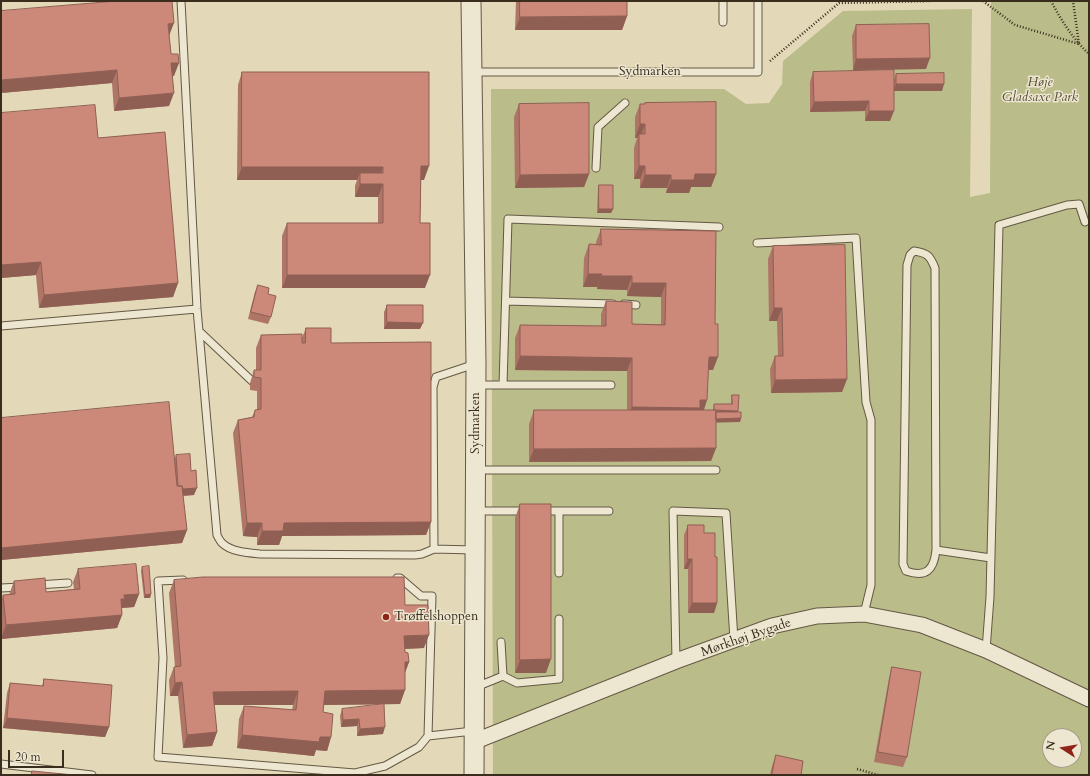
<!DOCTYPE html>
<meta charset="utf-8">
<style>
body{margin:0}
#map{position:relative;width:1090px;height:776px;overflow:hidden;background:#e3d8b7;font-family:Cardo,serif}
canvas{display:block}
.frame{position:absolute;inset:0;border:2px solid #3a2d1d;pointer-events:none}
.north{position:absolute;left:1042px;top:728px;width:40px;height:40px;box-sizing:border-box;background:#ede6d0;border:1px solid #a59c88;border-radius:50%;rotate:282deg;font-size:11px;font-weight:700;line-height:16px;text-align:center;color:#3a2d1d}
.north::after{content:'';display:block;margin:auto;width:14px;height:18px;background:#8f2418;clip-path:polygon(50% 0,100% 100%,50% 72%,0 100%)}
.scale{position:absolute;left:8px;top:750px;width:56px;height:18px;box-sizing:border-box;border:2px solid #3a2d1d;border-top:0;padding-left:5px;font-size:12px;line-height:14px;white-space:nowrap;color:#3a2d1d;-webkit-text-stroke:3px #ede6d0;paint-order:stroke}
</style>
<div id="map">
<canvas width="1090" height="776"></canvas>
<div class="frame"></div>
<div class="north">N</div>
<div class="scale">20 m</div>
</div>
<script>
const ctx = document.querySelector('canvas').getContext('2d');
ctx.lineJoin = 'round';
function fill(path, color) {
  ctx.fillStyle = color;
  ctx.fill(path, 'evenodd');
}
function stroke(path, color, width, dash) {
  ctx.strokeStyle = color;
  ctx.lineWidth = width;
  ctx.lineCap = dash ? 'butt' : 'round';
  ctx.setLineDash(dash || []);
  ctx.stroke(path);
}
function drawText(font, color, halo, rows, align = 'center') {
  ctx.font = font + ' Cardo,serif';
  ctx.lineWidth = 3;
  ctx.setLineDash([]);
  ctx.textBaseline = 'middle';
  ctx.strokeStyle = halo;
  ctx.fillStyle = color;
  for (const [text, x, y, turn = 0] of rows) {
    ctx.save();
    ctx.translate(x, y);
    ctx.rotate((+turn || 0) * Math.PI / 180);
    ctx.textAlign = isNaN(turn) ? turn : align;
    if (halo) ctx.strokeText(text, 0, 0);
    ctx.fillText(text, 0, 0);
    ctx.restore();
  }
}
const green = new Path2D(`
 M991,1H1089V775H493L491,89H724L746,104L769,103L782,84L783,61L843,11L972,9L970,197L990,193ZM1050,736H1074V760H1050Z`);
const path = new Path2D(`
 M983,1L1015,25L1079,44L1073,1
 M1051,1C1061,20 1073,39 1089,54
 M770,61L839,3L931,1
 M857,769L878,775`);
const service = new Path2D(`
 M181,1L197,309L217,535C218,537 220,541 222,543C231,552 249,553 260,554L415,555L422,554L434,549L474,550
 M723,1V22
 M472,72H758V1
 M596,168L598,127L625,103
 M757,243L856,238L866,402L871,420V585L864,614
 M506,301L613,304
 M624,304L636,305
 M1,326L197,309
 M199,331L253,382
 M476,385H611
 M503,385L508,219L719,227
 M476,470H716
 M475,511H527
 M541,511H609
 M434,549L433,387L436,377L475,364
 M936,550C934,570 926,578 906,571L903,564L907,265L910,255L914,251C928,253 930,256 935,268L936,550L991,558
 M559,573V511
 M397,578H400L421,596H432L428,736L473,731
 M183,580L158,581L163,658L158,757L355,773L385,766L419,747L428,736
 M37,585L68,583
 M1,588L21,587
 M986,650L990,597L999,225L1067,205L1079,204L1085,222
 M676,661L673,511L726,513L734,640
 M503,676L517,683L559,679V619
 M476,687L503,676L501,642
 M1,764L92,775`);
const minor = new Path2D(`
 M473,742L676,661L772,626L817,616L864,614L922,625L986,650L1089,699`);
const tertiary = new Path2D(`
 M471,1L476,364L474,775`);
const wall = new Path2D(`
 M516,1H627V16L622,30H515Z
 M856,25L926,69L853,70L852,36Z
 M169,36L171,54L174,76H173L169,106L114,111L112,83L1,93Z
 M242,72L424,180H421L420,223L425,288H282V236L287,223H378V197H355V186L357,180H237L238,85Z
 M813,72L894,80L896,74L942,91H894L890,121H865V111L810,112V82Z
 M645,103L716,174L711,187H691L689,193H666L667,188H640V179H634V148L637,138H635V117L640,104H644Z
 M519,104L589,174L584,187L515,188L514,117Z
 M1,113L98,138L178,283L173,297L39,308L36,275L1,278Z
 M599,185L613,209L611,213H597L598,188Z
 M601,229L716,231L713,370H708L704,410H713L714,404H731V399L732,395L738,412L741,418L740,422H716V448L711,461L529,462V424L534,410H627V371L515,370V338L520,325L601,326V314L606,301L632,324H661V297L627,296V290L597,289V287H583L584,258L589,244H596V242Z
 M773,246L847,379L842,392L771,393L770,369L775,356H778L777,321H769L768,259Z
 M258,285L271,317L268,324L248,319L255,292Z
 M387,305L420,329H384V312Z
 M306,328L331,343L431,522L426,535L282,536L279,545H257V537L243,536L233,433L238,420L252,417L255,410H257V391L250,390V383L254,370H256V348L261,335L302,338Z
 M1,418L175,458L176,455L191,471L194,495L183,496L187,530L182,543L1,560Z
 M520,504L546,673H515V518Z
 M688,525L704,533L715,557L717,603L714,613H688V569H684V535Z
 M142,567L151,594L150,598H144L141,571Z
 M78,569L139,594L134,607L122,608V615L117,628L1,639V602L3,595H9L14,581L46,592L74,589L73,582Z
 M174,580L405,605L424,648L405,649V652L409,662L405,673V690L400,704L324,705L323,712L331,737L327,751L316,750L314,756L237,748L239,719L244,706L292,710L293,705H214L217,732L212,746L183,748L178,696H170L169,680L174,667H175L169,593Z
 M892,667L907,757L903,767L874,762L889,678Z
 M44,679L109,727L105,737L3,728L7,693L10,683L42,686Z
 M342,709L383,734L357,736V726L341,727L340,716Z
 M776,755L801,775H770L772,766Z`);
const shadedWall = new Path2D(`
 M627,16L622,30H515L520,17Z
 M174,23L169,36L168,24Z
 M930,58L926,69L853,70L856,59Z
 M171,63H179L174,76H167Z
 M117,70L112,83L1,93V80Z
 M896,84H944L942,91H893Z
 M174,93L169,106L114,111L119,98Z
 M869,101L865,111L810,112L814,102Z
 M869,111H894L890,121H865Z
 M640,124H645L640,138L639,134L637,138H635Z
 M421,166H429L424,180H416Z
 M639,166H645L640,179H634Z
 M242,167H383L378,180L360,173L357,180H237Z
 M589,174L584,187L515,188L520,175Z
 M695,174H716L711,187H691L689,193H666L671,180Z
 M645,175H671L667,188H640Z
 M360,184H383L378,197H355Z
 M599,209H613L611,213H597Z
 M41,262L36,275L1,278V265Z
 M588,274H602L597,287H583Z
 M287,275H430L425,288H282Z
 M601,276H632L627,290L597,289Z
 M178,283L173,297L39,308L44,295Z
 M632,283H666L661,297L627,296Z
 M774,308H782L777,321H769Z
 M387,322L423,323L420,329H384Z
 M520,356L632,358L627,371L515,370Z
 M709,357H718L713,370H704Z
 M847,379L842,392L771,393L775,380Z
 M700,400H707L703,413L627,420L632,407Z
 M714,410L738,411L737,415L712,414Z
 M741,418L740,422L701,423L702,419Z
 M716,448L711,461L529,462L534,449Z
 M197,488L194,495L176,496L179,489Z
 M431,522L426,535L282,536L279,545H257L262,531L284,523Z
 M247,523H262L257,537L243,536Z
 M187,530L182,543L1,560V548Z
 M688,559H692L688,569H684Z
 M139,594L134,607L121,608V599L124,595Z
 M151,594L150,598H144L145,595Z
 M692,603H717L714,613H688Z
 M122,615L117,628L1,639L6,625Z
 M429,635L424,648L400,649L404,636Z
 M551,659L546,673H515L520,660Z
 M405,662H409L404,675Z
 M182,682L178,696H170L175,683Z
 M405,690L400,704L320,705L325,691Z
 M298,691L293,705H209L213,692Z
 M7,718L109,727L105,737L3,728Z
 M359,719L357,726L341,727L343,720Z
 M385,727L383,734L357,736L360,729Z
 M217,732L212,746L183,748L187,735Z
 M242,735L320,737H331L327,751L316,750L314,756L237,748Z`);
const building = new Path2D(`
 M117,1H172L174,23L168,24L171,54H178L179,63H171L174,93L119,98L117,70L1,80V11Z
 M520,1H627V16L520,17Z
 M929,24L930,58L856,59V25Z
 M894,70V111H869V101L814,102L813,72Z
 M242,72H429V166H421L420,223H430V275H287V223H383V184H360V173H383V167H242Z
 M944,73V84H896V74Z
 M716,102V174H695L694,180H671V175H645V166H639V134H645V124H640V104H645V103Z
 M589,103V174L520,175L519,104Z
 M95,105L98,138L165,132L178,283L44,295L41,262L1,265V113Z
 M599,185H613V209H599Z
 M601,229L716,231L715,324H718V357H709L707,400H700V408L632,407V358L520,356V325L606,326V301L632,302V324L665,325L666,283H632V276H601L602,274H588L589,244L601,245Z
 M845,245L847,379L775,380V356H783L782,308H774L773,246Z
 M258,285L269,288L268,294L276,296L271,317L251,312Z
 M387,305H423V323L387,322Z
 M306,328H331V343L431,342V522L284,523L283,531H262V523H247L238,420L254,417L255,410L261,409V378L254,377V370H261V335L302,334V343H305Z
 M732,395H739L738,411L714,410V404H732Z
 M169,402L177,486H182L187,530L1,548V418Z
 M534,410H716V448L534,449Z
 M716,412H741V418L716,419Z
 M190,454L191,471L196,470L197,488L183,489L182,486H178L176,455Z
 M520,504H551V659L520,660Z
 M688,525H704V533H715V557H717V603H692V559H688Z
 M136,564L139,594L124,595L125,599H121L122,615L6,625L3,595L15,594L14,581L45,578L46,592L80,589L78,569Z
 M149,566L151,594L145,595L142,567Z
 M203,577H404L405,605H428L429,635L404,636L405,652L408,653L409,662H405V690L325,691L323,712L333,714L331,737H320L319,742L242,735L244,706L296,710L298,691L213,692L217,732L187,735L182,682L175,683L174,667L181,666L174,580Z
 M892,667L921,672L907,757L878,752Z
 M44,679L112,685L109,727L7,718L10,683L43,686Z
 M384,704L385,727L360,729L359,719L343,720L342,709Z
 M776,755L803,761L801,775H772Z
 M32,771L74,775H32Z`);
const markers = [
 [386,617,4,"#8f2418"]
];
const streetNames = [
 ["Sydmarken",650,72],
 ["Sydmarken",476,423,-90],
 ["Mørkhøj Bygade",746,638,-19]
];
const parkNames = [
 ["Høje",1040,83],
 ["Gladsaxe Park",1040,98]
];
const poiNames = [
 ["Trøffelshoppen",394,617]
];
fill(green, '#babc8a');
stroke(service, '#645844', 9);
stroke(minor, '#645844', 17);
stroke(tertiary, '#645844', 21);
stroke(path, '#3a2d1d', 2.5, [1, 2]);
stroke(service, '#ede6d0', 7);
stroke(minor, '#ede6d0', 15);
stroke(tertiary, '#ede6d0', 19);
fill(wall, '#af7567');
fill(shadedWall, '#8f5f54');
fill(building, '#cc8878');
stroke(building, '#8f5f54', 1);
for (const [x, y, r, color] of markers) {
  const dot = new Path2D();
  dot.arc(x, y, r, 0, 2 * Math.PI);
  ctx.fillStyle = color;
  ctx.fill(dot);
  stroke(dot, '#ede6d0', 1.5);
}
drawText('13px', '#3a2d1d', '#ede6d0', streetNames);
drawText('italic 13px', '#544a33', '#ede6d0', parkNames);
drawText('13px', '#3a2d1d', '#ede6d0', poiNames, 'left');
</script>
